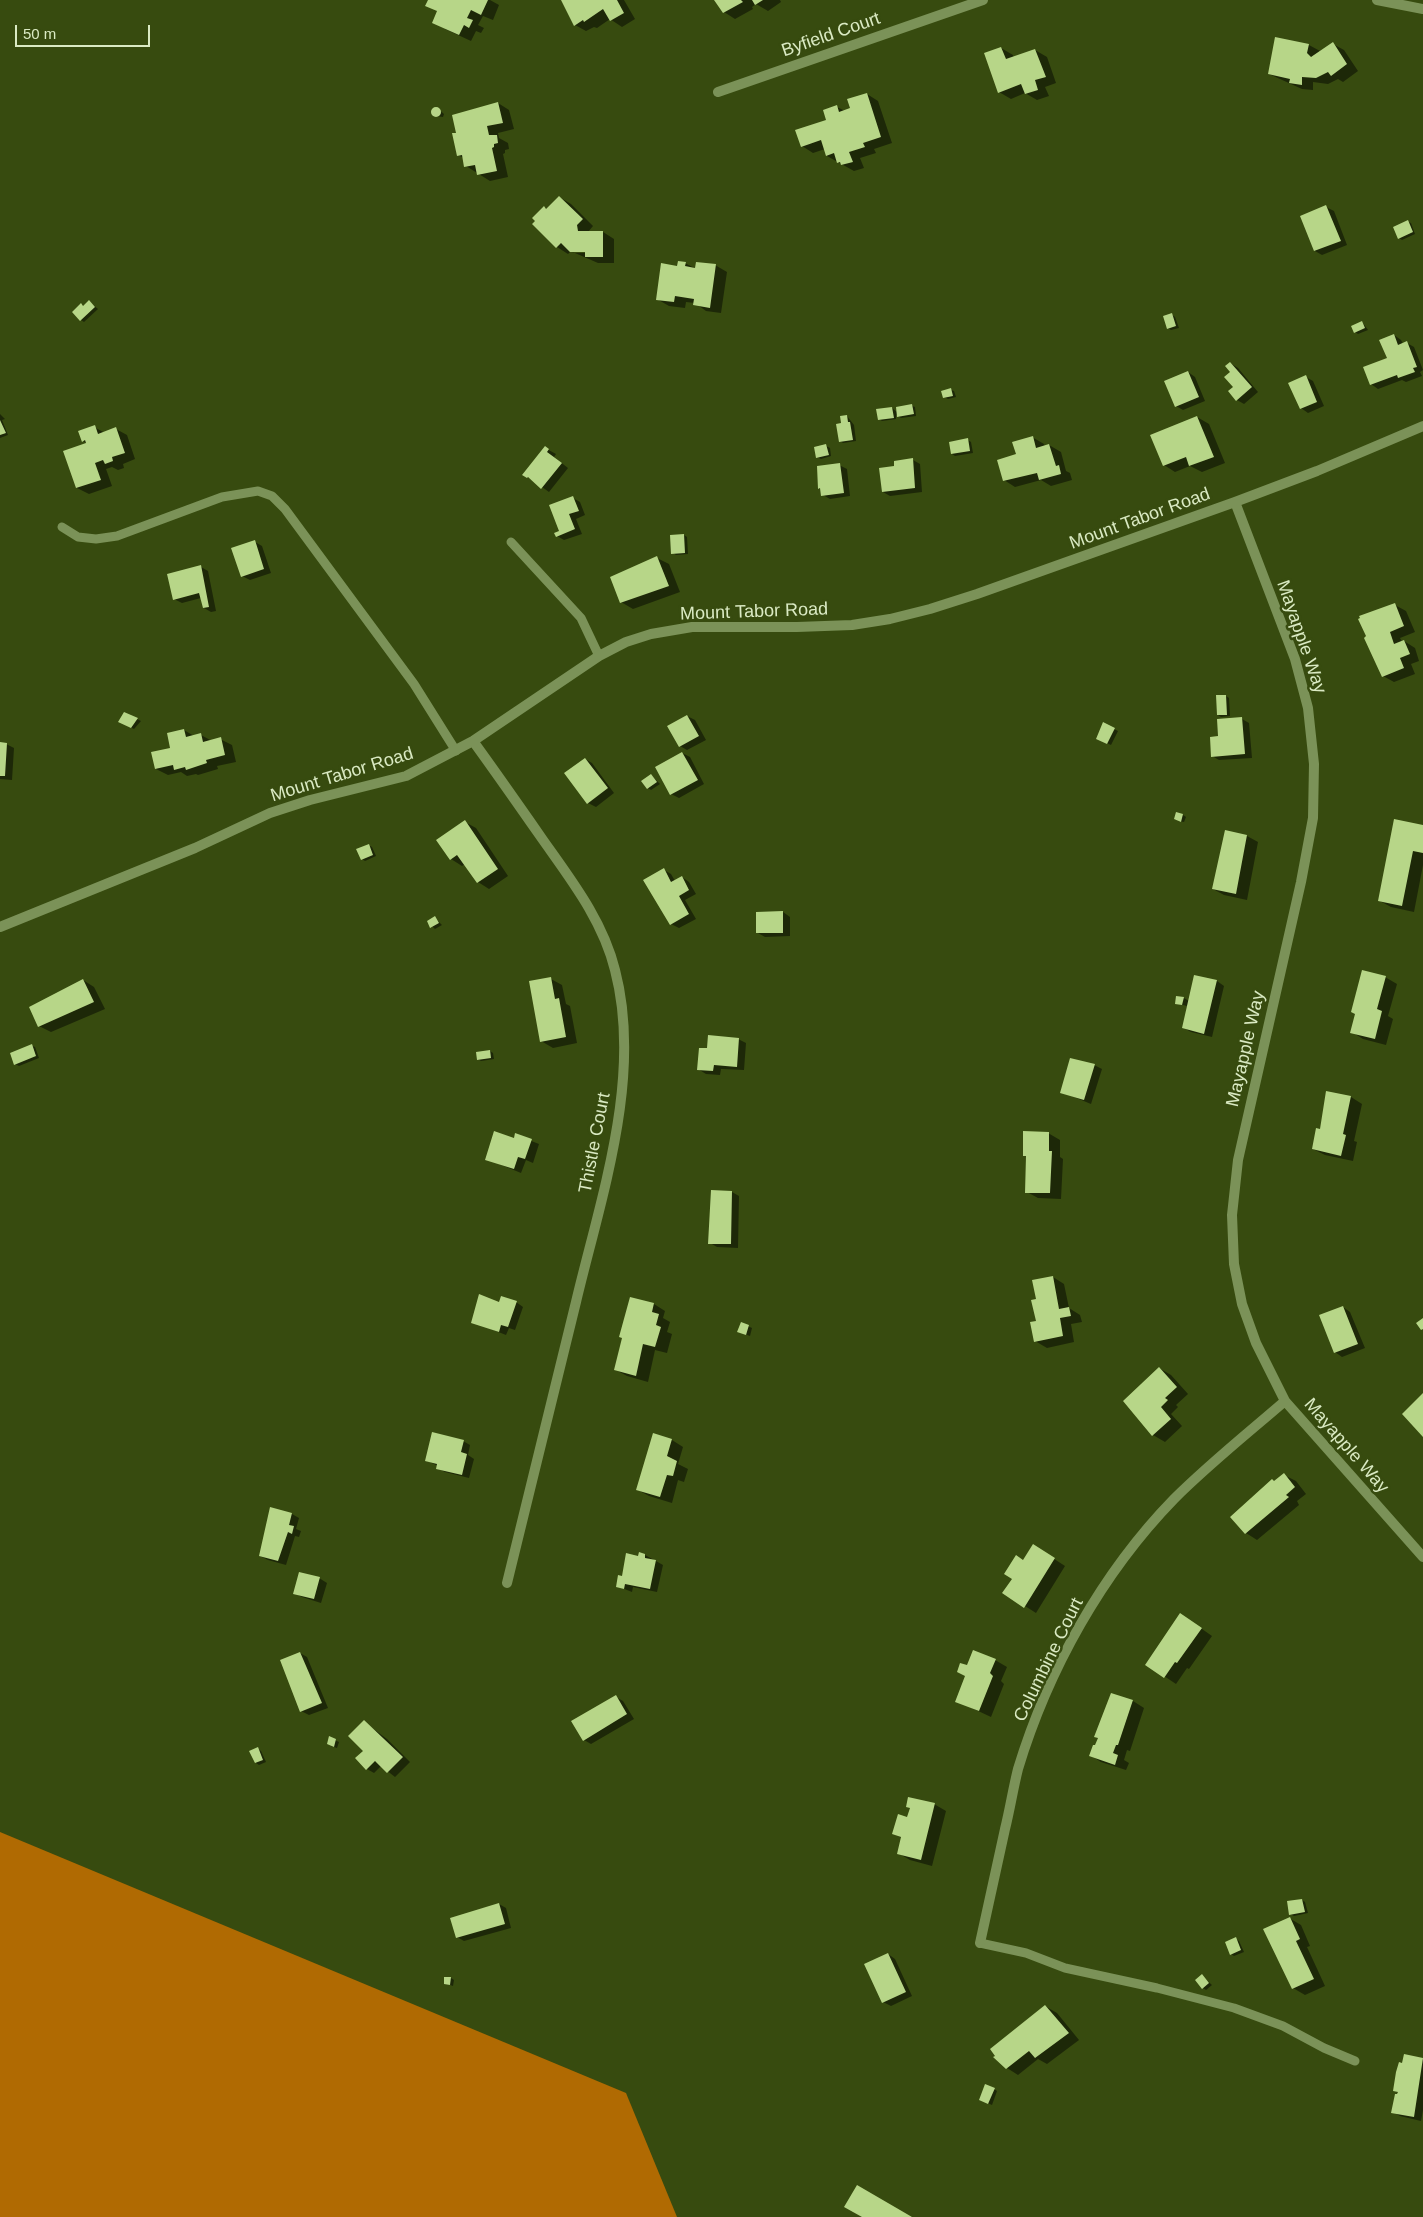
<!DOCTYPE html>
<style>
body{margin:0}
#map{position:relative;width:1423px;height:2217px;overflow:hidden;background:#374b0f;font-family:Helvetica,sans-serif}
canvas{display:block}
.scale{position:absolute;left:15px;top:25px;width:135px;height:22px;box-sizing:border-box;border:2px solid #daeac3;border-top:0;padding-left:6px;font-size:15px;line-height:18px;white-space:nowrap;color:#daeac3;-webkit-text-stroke:4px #374b0f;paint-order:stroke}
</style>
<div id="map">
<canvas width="1423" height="2217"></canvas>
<div class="scale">50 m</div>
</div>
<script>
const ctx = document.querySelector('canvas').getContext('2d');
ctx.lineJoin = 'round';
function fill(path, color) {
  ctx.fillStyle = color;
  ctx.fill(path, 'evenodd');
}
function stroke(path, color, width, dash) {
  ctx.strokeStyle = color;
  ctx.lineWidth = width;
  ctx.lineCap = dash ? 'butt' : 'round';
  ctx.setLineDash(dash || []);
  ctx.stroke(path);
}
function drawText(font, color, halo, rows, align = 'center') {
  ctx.font = font + ' Helvetica,sans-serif';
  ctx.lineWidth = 5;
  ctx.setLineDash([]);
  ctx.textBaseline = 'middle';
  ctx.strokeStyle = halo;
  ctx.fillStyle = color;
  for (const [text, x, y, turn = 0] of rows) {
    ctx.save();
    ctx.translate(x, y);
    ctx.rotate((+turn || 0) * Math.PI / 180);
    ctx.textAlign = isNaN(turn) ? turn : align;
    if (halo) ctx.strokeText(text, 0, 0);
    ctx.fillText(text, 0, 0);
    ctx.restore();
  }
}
const forest = new Path2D(`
 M0,1832L626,2093L677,2217H0Z`);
const shadow = new Path2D(`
 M429,0H490L499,5L493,20L483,16L478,25L484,28L481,33L476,31L471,41L445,29L439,12L427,5Z
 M564,0H624L635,19L622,27L610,19L597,28L594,27L586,31L575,25L562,1Z
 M715,0H780L781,2L768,11L756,4L752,7L753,9L735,19L724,12Z
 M1333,44L1344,50L1358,71L1343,82L1338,79L1328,84L1313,82V90L1302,89L1269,74L1309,45L1320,51Z
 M1001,48L1013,55L1014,58L1035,50L1047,57L1056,83L1045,87L1049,96L1037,100L1025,93L1011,99L999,92Z
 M867,94L878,101L892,143L874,149L876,153L860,158L864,168L854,171L827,156L825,149L813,153L802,146L828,121L837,107L845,111L852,109Z
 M498,103L509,110L514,129L498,133L499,138L508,143L509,149L505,150V153L503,154L508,177L490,181L466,166L464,158L458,155L457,134Z
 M437,108L444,114L443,117L436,116L432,111Z
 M559,197L571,204L593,226L588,232H603L614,239V263H598L575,253H591V251H572L574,253L571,251L568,254L557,247L544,208L547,210Z
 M1326,207L1334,211L1347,245L1322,255L1315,251L1301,217Z
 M1407,222L1411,223L1415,234L1402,240L1399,238Z
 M685,263L696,269L715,265L727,272L721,313L706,311L695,303L686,302L685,308L669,306L657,299L679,267Z
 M89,302L98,309L84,322L81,320V305L84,307Z
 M1172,315L1175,317L1179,328L1171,330L1168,328Z
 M1362,322L1368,330L1358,334L1355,332Z
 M1394,335L1401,340L1403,344L1407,343L1414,347L1423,370L1420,372L1422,376L1406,382L1402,380L1378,389L1371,384L1388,359Z
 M1230,363L1238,368L1258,392L1244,404L1237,400Z
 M1188,372L1195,377L1205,401L1183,410L1176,406Z
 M1306,377L1313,381L1324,406L1308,413L1301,408Z
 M951,390L954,391L956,397L948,399L944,397Z
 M912,406L915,407L916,416L901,418L896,415V419L882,421L879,419L892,408L897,412Z
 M0,414L5,419L2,420L8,435L0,438Z
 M847,416L854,425L856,441L843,443L840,441L843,424Z
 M1197,417L1209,424L1225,463L1202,472L1190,466L1175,472L1164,465Z
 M94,427L105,433L116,429L127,435L135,459L123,464L124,468L118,470L112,467L106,469L112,486L89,494L77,488L65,452L88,444L83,441Z
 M1032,437L1044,444L1045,446L1049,445L1061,452L1066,471L1070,473L1072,480L1051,486L1041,480L1015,487L1004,480L1018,455Z
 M968,440L971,442L973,453L955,456L952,454Z
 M826,446L830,448L831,456L821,459L817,457Z
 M545,448L556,454L554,457L568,468L549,492L528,477Z
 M913,460L920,464L922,492L890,496L883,492L896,468Z
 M839,465L847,469L850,496L830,499L823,495L822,490L819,488Z
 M573,498L580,502L585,515L576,519L582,534L564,540L557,536L560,532Z
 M684,535L687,537L688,554L676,555L673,553Z
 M255,542L262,546L271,573L250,580L242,576Z
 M657,558L669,564L680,592L633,609L621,602Z
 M201,567L208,571L216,611L211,612L204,608L201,598L182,603L174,599Z
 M1395,605L1406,611L1415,632L1400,638L1402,642L1404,641L1415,648L1419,661L1411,664L1415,674L1394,682L1383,676L1368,637Z
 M1226,696L1229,698L1230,716L1221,717L1218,715L1217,697Z
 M124,713L141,721L134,729L120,722Z
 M687,716L695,720L706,740L687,750L680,746Z
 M1242,719L1249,723L1252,758L1219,760L1212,756L1220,737Z
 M1104,724L1118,731L1111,745L1100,740Z
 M184,730L194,736L201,735L212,741L220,739L232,745L236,762L217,766L218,769L198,775L196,774L187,776L181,772L168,775L156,769Z
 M0,744H6L14,748L12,780L0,779Z
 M682,753L690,757L704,784L679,798L671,794Z
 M585,759L592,763L614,793L596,807L588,803Z
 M652,776L660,784L651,790L648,788Z
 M1183,815L1186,817L1184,822L1178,821Z
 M465,822L476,828L508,876L489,889L478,882L465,864L462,866L451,859Z
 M1423,826V865L1414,912L1391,907L1380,901Z
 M1226,832L1247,836L1258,842L1247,900L1224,895L1213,889Z
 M368,845L372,847L376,856L365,861L362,859Z
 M664,870L671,874L675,881L682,877L689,882L696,894L685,900L696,919L679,928L671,924Z
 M783,912L790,917V936L765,937L758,933Z
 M435,918L442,925L435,929L428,922Z
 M1195,976L1217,981L1224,986L1212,1037L1191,1032L1184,1028L1187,1006L1176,1003L1184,998L1189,1001Z
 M1385,977L1397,984L1388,1016L1393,1019L1386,1045L1363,1039L1352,1032Z
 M551,979L562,985L566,1004L570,1006L577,1043L553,1048L541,1041Z
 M83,980L94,987L105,1009L51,1032L39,1026Z
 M738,1039L746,1043L744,1070L721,1069L720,1075L706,1074L698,1069L708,1049Z
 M32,1046L35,1047L39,1058L19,1066L15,1064Z
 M490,1051L493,1053L494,1059L481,1061L478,1059Z
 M1094,1065L1102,1069L1091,1104L1062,1092Z
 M1327,1092L1351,1097L1362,1104L1354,1141L1357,1142L1353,1161L1325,1155L1313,1149L1321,1130Z
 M1048,1133L1060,1140V1157L1063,1159L1061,1199L1038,1198L1027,1192V1157L1024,1155Z
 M516,1135L539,1144L533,1163L526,1160L521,1173L487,1159L515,1139Z
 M732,1192L739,1196L738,1248L717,1247L710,1243Z
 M1053,1277L1064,1284L1069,1308L1080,1315L1082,1322L1071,1324L1074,1342L1047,1348L1035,1341L1037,1300Z
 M516,1302L523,1307L515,1330L509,1328L506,1335L473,1322L500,1303Z
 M654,1304L665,1311L663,1318L670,1322L667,1332L672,1334L667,1353L655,1350L648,1382L627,1376L616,1370Z
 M1343,1307L1350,1312L1365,1348L1342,1357L1335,1352Z
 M741,1323L752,1328L750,1336L742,1333Z
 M1159,1368L1171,1375L1188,1394L1176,1405L1178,1407L1171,1414L1182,1426L1165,1442L1153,1435L1124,1401Z
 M654,1435L672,1440L683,1447L678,1464L688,1469L684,1482L678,1480L672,1503L649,1496L638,1490Z
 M463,1441L470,1445L468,1455L474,1459L469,1478L445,1472L437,1468L438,1466L426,1460Z
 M1284,1475L1296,1481L1306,1494L1297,1501L1299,1505L1257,1540L1246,1533L1275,1482Z
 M271,1509L292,1514L299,1518L296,1529L301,1531L299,1537L295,1536L286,1565L268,1560L260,1556Z
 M1045,1553L1065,1566L1036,1613L1025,1606L1024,1562Z
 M645,1555L663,1565L657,1592L633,1587L632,1592L617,1586L639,1557Z
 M319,1578L327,1583L321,1603L302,1597L294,1593Z
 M1192,1622L1212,1636L1189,1669L1187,1668L1176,1684L1146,1664Z
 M300,1653L307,1657L328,1708L309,1715L301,1711Z
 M995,1660L1007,1667L1001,1681L1004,1684L991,1717L957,1701L966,1676L967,1667Z
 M1112,1694L1133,1701L1144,1708L1130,1751L1127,1750L1124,1760L1129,1763L1126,1770L1101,1762L1090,1755L1096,1747Z
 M616,1697L623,1701L634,1719L591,1744L584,1740Z
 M364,1722L387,1739L410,1762L395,1777L381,1766L374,1773L367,1769Z
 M330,1738L339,1742L337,1748L331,1746Z
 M258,1749L261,1751L266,1762L259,1765L256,1763Z
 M934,1804L946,1811L932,1866L910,1860L898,1853L902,1838L894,1834L908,1818Z
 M1302,1900L1305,1902L1308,1913L1294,1916L1290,1914Z
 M499,1904L506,1908L511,1928L464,1941L457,1937Z
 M1289,1918L1301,1925L1310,1946L1307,1947L1325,1986L1305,1995L1293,1988L1264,1930Z
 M1236,1939L1239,1941L1244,1952L1234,1956L1231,1954Z
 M888,1954L895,1959L912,1996L891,2006L883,2002Z
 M1202,1976L1212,1985L1206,1990L1203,1988Z
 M451,1978L454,1980L453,1986L445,1983Z
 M1045,2006L1057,2013L1079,2040L1047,2064L1038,2059L1018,2075L1007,2068L997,2056Z
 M1405,2056L1423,2060V2110L1421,2121L1400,2116L1393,2112L1399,2093L1394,2090Z
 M994,2089L997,2091L992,2105L983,2101Z`);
const building = new Path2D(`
 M428,0H488L481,15L471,10L467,18L473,20L469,28L464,25L459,35L432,23L437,11L425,6Z
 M561,0H617L624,13L610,21L603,9L584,22L583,20L574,26Z
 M714,0H741L743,2L723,13Z
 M752,0H763L755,5Z
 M1275,37L1309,44L1307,53L1311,57L1333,42L1347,64L1331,76L1328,72L1316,78L1302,77V85L1289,83L1290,79L1268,74Z
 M1001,47L1006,59L1035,49L1046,77L1035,80L1038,90L1025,94L1021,84L998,93L984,53Z
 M867,93L881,137L863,143L865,147L849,152L853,162L841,165L840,162L837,163L834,153L826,156L821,140L801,147L795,130L826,120L823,110L837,105L839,112L850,108L847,99Z
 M498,102L503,123L487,126L489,135H497L498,143L494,144V147L492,148L497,171L477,175L475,165L464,167L462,155L457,156L452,133H456L452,115Z
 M431 112a5 5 0 1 1 10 0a5 5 0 1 1-10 0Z
 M559,196L583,219L577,225L578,231H603V257H585V252H570L561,243L556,248L532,224L535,221L532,218L544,206L546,209Z
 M1326,205L1341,241L1314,251L1300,216Z
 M1408,220L1413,232L1398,239L1393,227Z
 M678,261L686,262L685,266L695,268L696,262L716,264L710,308L693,305L694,299L675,296L674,302L656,300L661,263L677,266Z
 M89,300L95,307L80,321L72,312L81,303L83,306Z
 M1172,313L1176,326L1167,329L1163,316Z
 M1362,321L1365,328L1354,333L1351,326Z
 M1394,334L1398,345L1407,341L1417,367L1413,368L1415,372L1398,378L1397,375L1370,385L1363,367L1387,358L1379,340Z
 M1230,362L1252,387L1236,401L1228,391L1233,387L1224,377L1230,372L1225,366Z
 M1188,371L1199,397L1175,407L1164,381Z
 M1306,375L1317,402L1300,409L1288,383Z
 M951,388L953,396L943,398L941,391Z
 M912,404L914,414L897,417L896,407Z
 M892,407L894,418L878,420L876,409Z
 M847,415L848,422H850L853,440L839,442L836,424L841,423L840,416Z
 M1197,416L1214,457L1189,466L1186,457L1163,466L1150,435Z
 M0,420L6,433L0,435Z
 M95,425L98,434L116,427L125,453L112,457L113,461L105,464L103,460L95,463L101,480L76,488L63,451L86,443L85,440L82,442L78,431Z
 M1033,436L1036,448L1049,444L1056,466L1059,465L1061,474L1039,480L1037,473L1003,481L997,460L1016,454L1012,442Z
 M968,438L970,451L951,454L949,442Z
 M826,444L829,455L816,458L814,447Z
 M545,446L549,449L547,452L562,463L541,489L528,477L527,478L522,475Z
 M913,458L915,488L882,492L879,468L894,466V461Z
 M840,463L844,493L821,496L820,488L818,489L817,466Z
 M573,496L579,511L569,514L575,529L556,537L554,533L559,531L549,505Z
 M684,534L685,553L671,554L670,535Z
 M255,540L264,569L241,577L231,548Z
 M657,556L669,586L620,603L610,577Z
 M201,565L209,607L203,608L199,593L173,600L167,574Z
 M1395,603L1404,626L1390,632L1394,644L1404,640L1410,654L1400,658L1404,668L1382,677L1364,638L1366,636L1358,619L1360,618L1359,616Z
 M1216,695H1226L1227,715H1217Z
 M124,712L138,718L131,728L118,722Z
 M687,715L699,736L679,747L667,726Z
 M1242,717L1245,754L1211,757L1210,737L1218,736L1217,719Z
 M1103,722L1115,728L1107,744L1096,739Z
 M184,729L186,737L201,733L203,742L221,737L225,755L206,760L207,763L186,770L185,767L174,770L173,765L155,769L151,752L170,748L167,733Z
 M0,742L7,743L5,776H0Z
 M682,752L698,780L670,795L655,767Z
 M585,758L608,788L587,804L564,773Z
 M651,774L657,782L647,789L641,781Z
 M1176,812L1183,814L1181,822L1174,819Z
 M1394,819L1423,825V853L1413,851L1402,906L1378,901Z
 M465,820L498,869L477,883L457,855L450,860L436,840Z
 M1225,830L1247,835L1236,894L1212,889Z
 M369,844L373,855L361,860L356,849Z
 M664,868L671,882L682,876L689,890L679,896L689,914L670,925L643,880Z
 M783,911V933H756V912Z
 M435,916L439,923L430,928L427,921Z
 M1362,970L1386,976L1377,1009L1382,1011L1375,1039L1350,1033L1355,1014L1351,1012Z
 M1194,975L1217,980L1204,1034L1182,1028Z
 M551,977L555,999L559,998L566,1037L540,1042L529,981Z
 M83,979L94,1002L38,1027L29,1007Z
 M1176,996L1184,997L1182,1005L1175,1004Z
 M708,1035L739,1038L737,1067L714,1065L713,1071L697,1070L699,1048H707Z
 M32,1044L36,1056L14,1065L10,1053Z
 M490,1050L491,1058L477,1060L476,1052Z
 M1070,1058L1095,1064L1084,1100L1060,1093Z
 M1326,1091L1351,1096L1343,1134L1346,1135L1341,1156L1312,1149L1316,1128L1320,1129Z
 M494,1131L514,1138L515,1133L532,1139L525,1159L518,1157L514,1169L485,1160Z
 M1023,1131L1049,1132V1151H1052L1050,1193H1025L1026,1156H1023Z
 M711,1190L732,1191L731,1244H708Z
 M1053,1276L1059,1309L1069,1307L1071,1316L1060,1318L1063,1336L1034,1342L1030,1322L1036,1321L1031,1300L1036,1299L1032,1280Z
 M479,1294L499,1302L501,1296L517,1301L508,1327L501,1325L499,1332L471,1323Z
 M630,1297L654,1303L652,1312L659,1314L656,1325L661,1327L655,1347L643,1344L636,1376L614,1370L622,1338L619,1337Z
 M1343,1306L1358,1344L1334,1353L1319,1315Z
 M1423,1318V1329L1421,1330L1416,1323Z
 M741,1322L749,1325L746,1335L737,1332Z
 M1159,1367L1177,1387L1165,1398L1168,1400L1161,1407L1171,1419L1152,1436L1123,1401Z
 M1423,1393V1437L1402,1414Z
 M432,1432L464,1440L461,1452L467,1454L462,1475L436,1469L437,1464L425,1461Z
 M653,1433L672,1439L667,1456L677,1461L673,1476L667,1475L660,1497L636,1490Z
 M1284,1473L1295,1487L1286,1495L1289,1497L1245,1534L1230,1517L1272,1479L1274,1481Z
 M270,1507L292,1513L289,1525L294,1526L292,1534L288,1532L278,1561L259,1556Z
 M1033,1544L1055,1558L1024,1608L1002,1593L1012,1579L1004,1574L1016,1555L1023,1560Z
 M639,1552L645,1554V1558L656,1560L650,1589L625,1584L624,1589L616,1587L618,1575L622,1576L626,1553L638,1556Z
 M299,1572L320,1577L314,1599L293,1594Z
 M1180,1613L1202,1628L1177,1663L1175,1662L1164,1678L1145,1665Z
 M973,1650L996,1659L990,1673L993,1676L979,1711L955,1702L965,1676L957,1672L960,1663L967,1665Z
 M300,1652L322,1703L300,1712L280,1660Z
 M1111,1693L1133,1700L1118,1745H1116L1113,1753L1118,1755L1115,1765L1089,1756L1093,1745H1095L1098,1738L1094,1737Z
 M616,1695L627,1714L583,1741L571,1721Z
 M364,1720L403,1757L387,1773L375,1761L366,1770L355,1758L363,1751L348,1736Z
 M329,1736L336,1739L334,1747L327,1744Z
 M258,1747L263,1760L255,1763L249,1751Z
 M908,1797L935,1803L921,1860L897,1854L901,1837L892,1834L898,1814L907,1817L910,1808L906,1807Z
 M1302,1899L1305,1912L1289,1915L1287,1901Z
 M499,1903L505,1924L456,1938L450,1918Z
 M1290,1917L1300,1939L1296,1941L1314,1979L1292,1989L1263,1929Z
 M1236,1937L1241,1950L1230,1955L1225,1942Z
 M888,1953L906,1992L882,2003L864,1964Z
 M1202,1974L1209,1983L1202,1989L1195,1980Z
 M444,1977H451L450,1985L444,1984Z
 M1045,2005L1069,2033L1035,2058L1029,2051L1006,2069L993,2057L995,2056L990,2049Z
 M1404,2054L1423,2058L1414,2117L1391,2113L1395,2094H1397L1398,2092L1393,2091L1396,2072L1399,2062L1402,2063Z
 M985,2084L995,2088L988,2104L979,2100Z
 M857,2185L900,2210L912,2217H862L844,2207Z`);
const service = new Path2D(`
 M62,527L78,537L96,539L117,536L222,497L258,491L272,496L285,509L414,684L456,751
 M511,542L581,618L599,656
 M980,1943L1026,1953L1065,1968L1157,1988L1234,2008L1283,2026L1324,2048L1355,2061`);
const minor = new Path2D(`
 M1377,0L1423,9
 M718,92L983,0
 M1235,502L1295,659L1308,708L1314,764L1313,818L1301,882L1238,1160L1232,1215L1234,1264L1242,1304L1256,1343L1285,1401L1423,1557
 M473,741C497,774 520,807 543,840C572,881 603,921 615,970C643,1077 601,1197 576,1302C553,1396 530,1489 507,1583
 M0,927L195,848L270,813L310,800L406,776L473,741L599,656L626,642L651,634L692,627H797L852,625L890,619L930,609L977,594L1235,502L1317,471L1423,426
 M980,1943C988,1905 997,1867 1005,1829C1010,1809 1013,1789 1018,1769C1048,1670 1102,1573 1174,1499C1209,1464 1248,1433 1285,1401`);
const streetNames = [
 ["Byfield Court",831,35,-19],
 ["Mount Tabor Road",1140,519,-20],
 ["Mount Tabor Road",754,612,-2],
 ["Mayapple Way",1301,637,71],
 ["Mount Tabor Road",342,775,-17],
 ["Mayapple Way",1246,1049,-77],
 ["Thistle Court",595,1143,-79],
 ["Mayapple Way",1346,1446,49],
 ["Columbine Court",1049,1660,-64]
];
fill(forest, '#b06a02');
fill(shadow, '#0007');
fill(building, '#b7d688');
stroke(service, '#7b9258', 9);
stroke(minor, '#7b9258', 10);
drawText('18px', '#daeac3', '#374b0f', streetNames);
</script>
